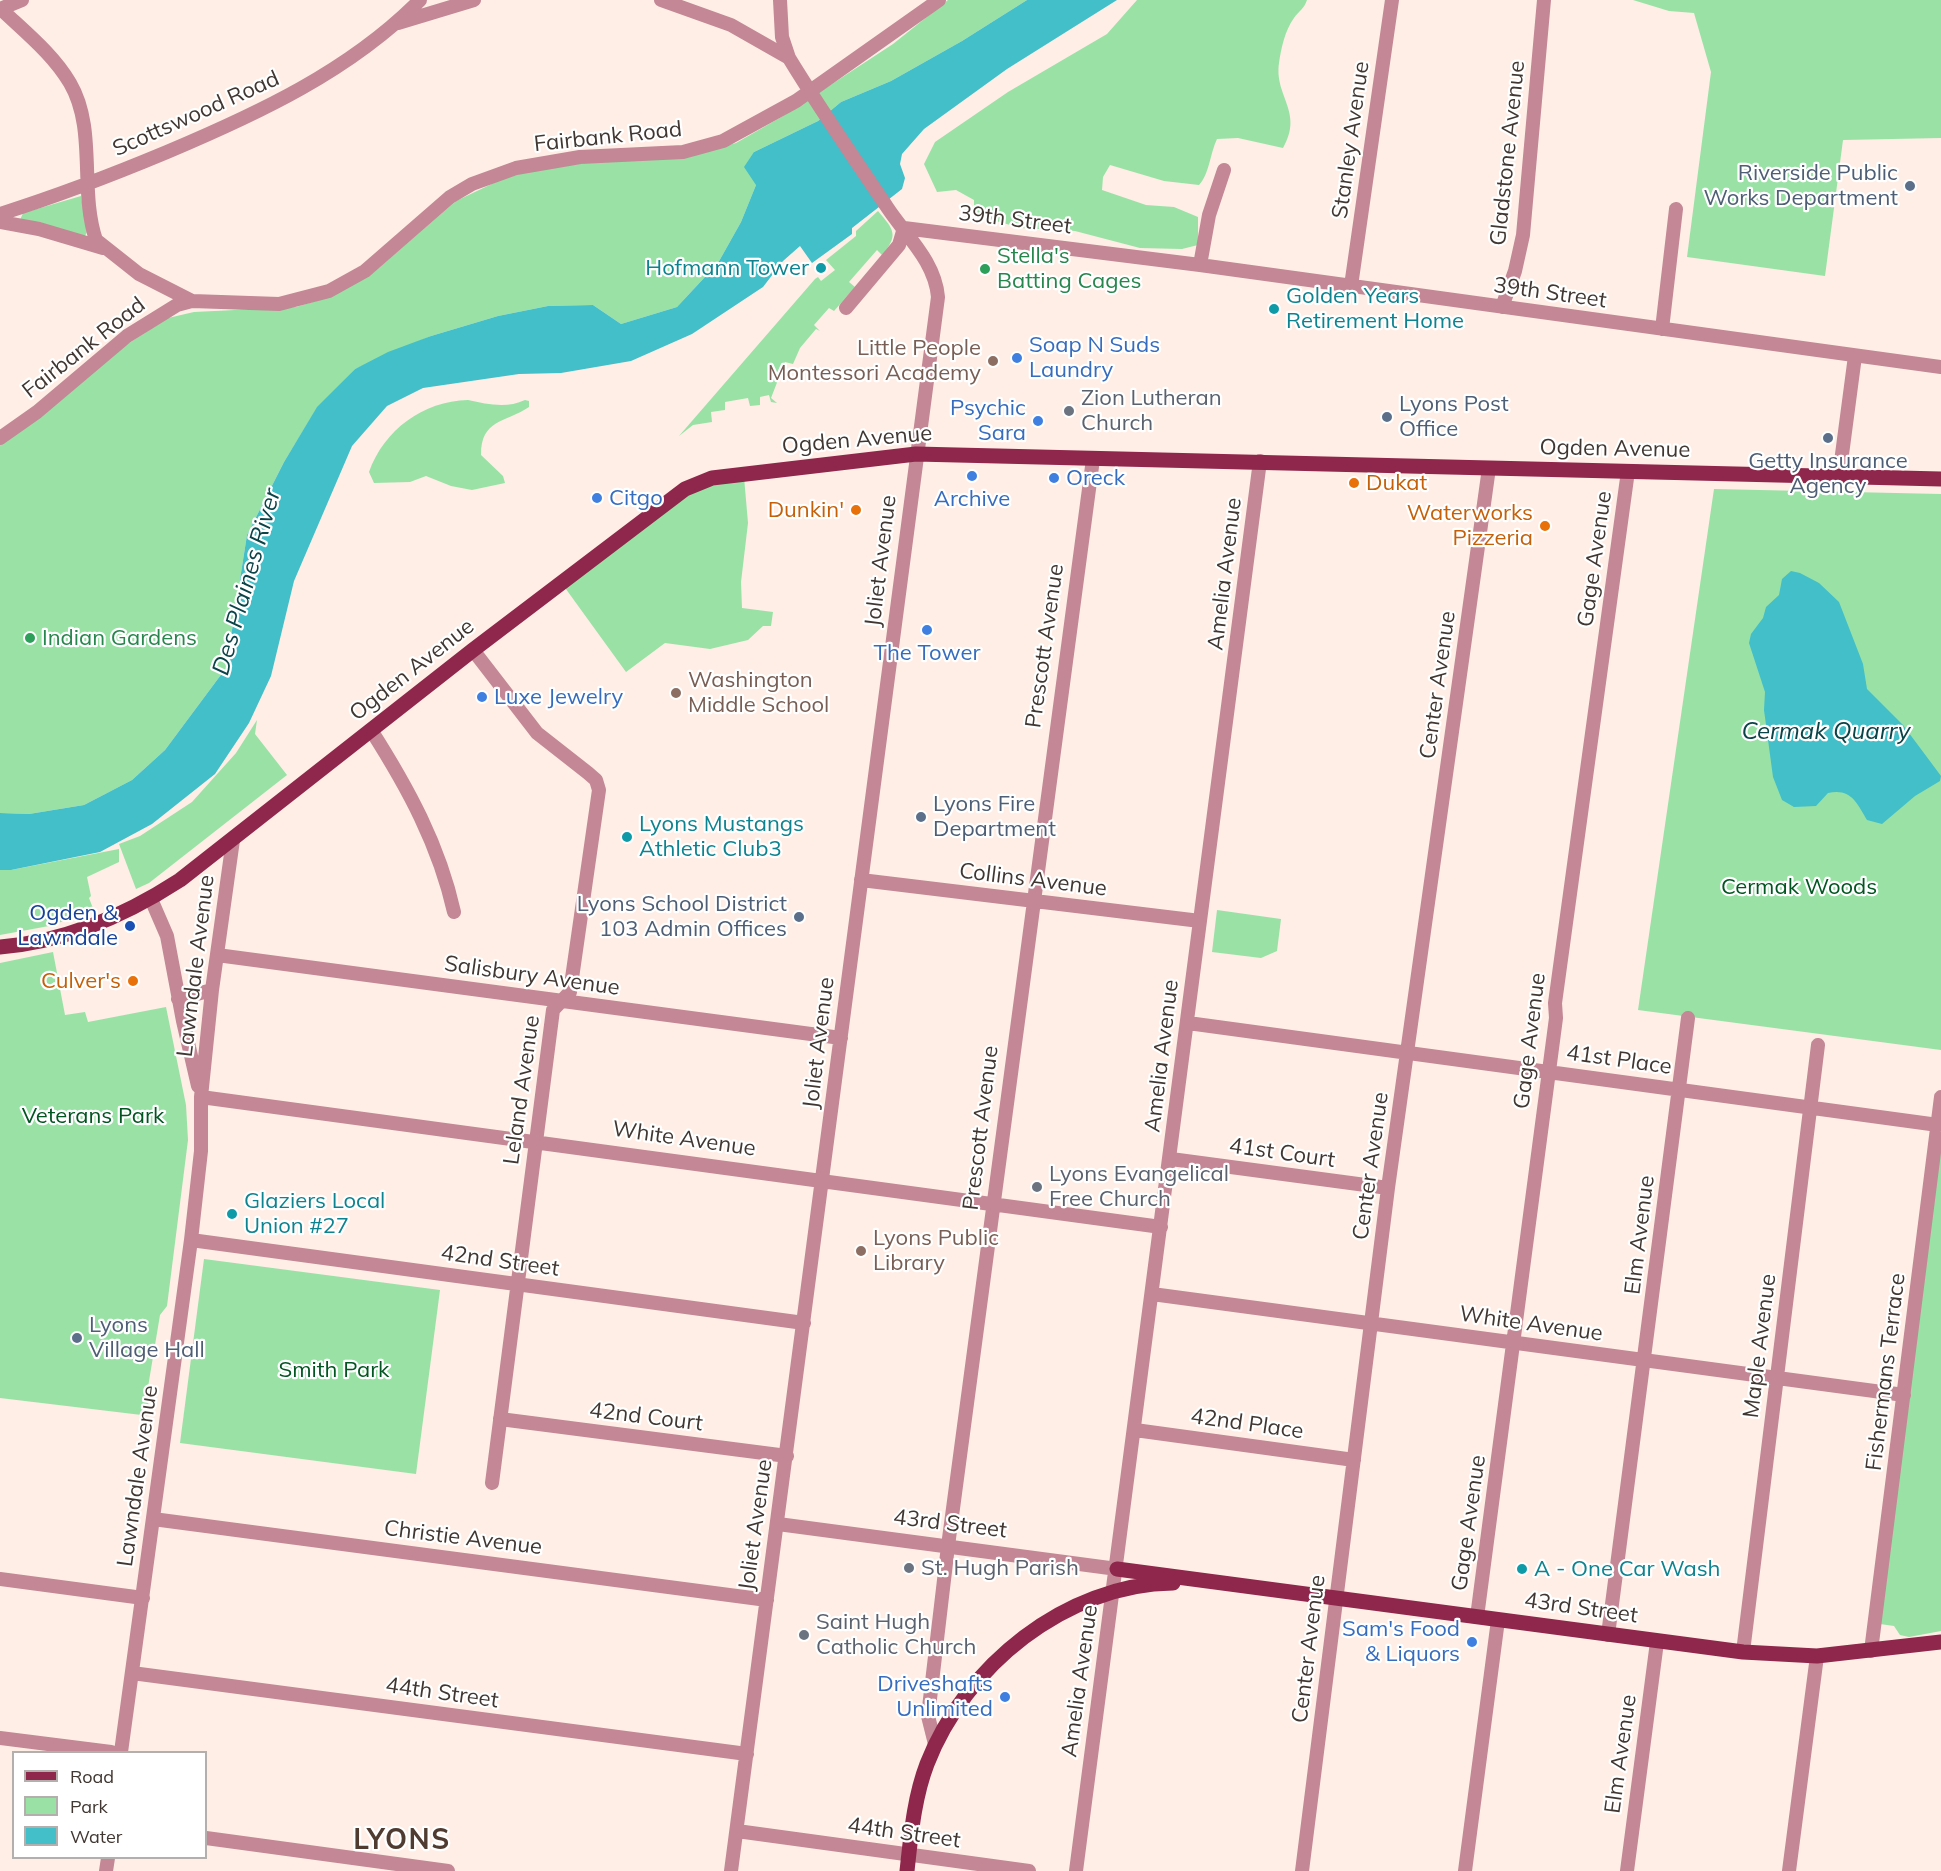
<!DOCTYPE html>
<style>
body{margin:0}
#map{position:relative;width:1941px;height:1871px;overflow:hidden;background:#feeee6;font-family:Mulish,sans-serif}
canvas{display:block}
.legend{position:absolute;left:12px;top:1751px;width:195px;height:108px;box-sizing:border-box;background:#fff;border:2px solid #b3afad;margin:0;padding:8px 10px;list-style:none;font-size:18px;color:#413732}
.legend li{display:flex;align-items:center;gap:12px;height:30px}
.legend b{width:30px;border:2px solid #b3afad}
</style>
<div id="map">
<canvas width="1941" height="1871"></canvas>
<ul class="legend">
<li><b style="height:8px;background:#8f264b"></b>Road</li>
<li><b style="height:16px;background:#9ae1a6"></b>Park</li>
<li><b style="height:16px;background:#42bfc9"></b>Water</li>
</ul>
</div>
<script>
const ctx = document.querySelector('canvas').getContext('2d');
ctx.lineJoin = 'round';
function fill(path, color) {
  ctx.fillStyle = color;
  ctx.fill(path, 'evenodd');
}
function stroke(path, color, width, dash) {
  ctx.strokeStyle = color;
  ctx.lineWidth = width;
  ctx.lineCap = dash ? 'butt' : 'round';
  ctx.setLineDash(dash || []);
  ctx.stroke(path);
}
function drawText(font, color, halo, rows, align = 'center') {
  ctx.font = font + ' Mulish,sans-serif';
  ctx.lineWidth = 4.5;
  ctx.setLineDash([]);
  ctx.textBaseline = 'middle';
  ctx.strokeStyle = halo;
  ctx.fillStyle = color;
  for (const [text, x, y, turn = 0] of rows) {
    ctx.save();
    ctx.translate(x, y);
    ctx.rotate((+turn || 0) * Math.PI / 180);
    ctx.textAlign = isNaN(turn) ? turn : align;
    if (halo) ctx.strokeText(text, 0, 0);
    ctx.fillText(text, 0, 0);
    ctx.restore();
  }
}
const green = new Path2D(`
 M948,0H1027L962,41L891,81L841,102L818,121L754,152L756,185L741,222L718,263L677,307L621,324L593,305L548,306L498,316L431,336L355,369L317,408L284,462L247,535L226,668L165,750L132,780L84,805L29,814L0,813V443L101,361L168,318L194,312L296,307L326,298L374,272L456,201L500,180L528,171L585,163L682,157L736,143L783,116L893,44Z
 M1137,0H1307C1304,9 1299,11 1294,18C1285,30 1281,49 1279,63C1274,96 1304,112 1283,148L1238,138L1217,139C1210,154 1209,175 1199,185L1164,181L1110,165L1103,177L1102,190L1146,205L1174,207L1198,217V245L1182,249L1140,248L1075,231L1021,228L974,215V200L956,190L937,192L924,164L935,142L1008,92L1107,34Z
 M1633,0H1941V138L1843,140L1825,276L1687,257L1711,72L1694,13L1669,11Z
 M81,196L87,232L85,236L20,220L23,213Z
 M878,211C894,230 899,235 882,255L877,250L849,282L855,287L834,311L829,308L814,325L820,331L816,329L800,348L793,364L785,362L771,398L777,403L771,402L769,395L760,397V405L750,406L748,398L725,402V410L711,412L712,422L693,425L679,436L815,279L818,277L821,281L835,270L826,260L856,236V231Z
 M468,400C487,404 506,409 525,400L529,401V407C505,423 481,419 481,455L503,476L505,483L472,490L451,486L426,476L410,482L374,483L369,472C384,430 423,401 468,400Z
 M744,477L748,523L741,582L742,608L773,612L771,626H763L748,640L710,649L665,643L626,672L563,585L687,490Z
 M1714,489L1941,494V1050L1638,1010Z
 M257,720L255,734L287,775L149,883L136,889L119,844L140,836L192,802L236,753Z
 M119,849V862L87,877L91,896L89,898L94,911L49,926L0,935V870H11Z
 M1217,910L1281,919L1277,951L1261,958L1212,952Z
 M53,952L65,1015L85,1012L88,1022L166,1007L186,1105L188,1140L167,1306L160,1315L146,1399L150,1407V1416L0,1398V963Z
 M1941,1135V1631L1909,1637L1900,1635L1894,1626L1880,1624Z
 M204,1259L440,1290L416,1474L180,1443Z`);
const water = new Path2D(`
 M1027,0H1117L1007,69L924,129L902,154L900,164L905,178L902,189L852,228V234L812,263L800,246L783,261L763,287L692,334L631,361L561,373L519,374L423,388L387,406L352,446L294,581L271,676L249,723L215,774L152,824L100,852L11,870H0V813L29,814L84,805L132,780L165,750L226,668L247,535L284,462L317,407L355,369L388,352L431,336L498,316L548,306L593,305L621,324L677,307L718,263L741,222L756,185L744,167L754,152L818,121L841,102L891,81L962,41Z
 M1791,571L1800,573L1819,583L1839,602L1863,664L1867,689L1903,725L1941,776L1940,781L1915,796L1882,824L1867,820C1857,803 1851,788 1828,793L1816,806L1794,807L1782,800L1773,777L1764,710L1765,692L1749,643L1751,634L1763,618L1766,607L1779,595L1782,579Z`);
const minor = new Path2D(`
 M661,0L731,25L789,58
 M0,9L22,0
 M1,9C25,32 53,54 70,83C97,129 79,190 96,240L139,274L192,301
 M398,23L474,0
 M0,214C57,196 112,175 167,152C257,114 350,71 420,0
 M0,222L39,229L103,248
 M904,228L1200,265L1941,367
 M1200,265L1209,215L1224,170
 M1351,286L1392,0
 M1502,307L1515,271L1523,235L1544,0
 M846,308L899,245L904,228
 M1662,329L1676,209
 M0,438L37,412L127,336L177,305L192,301L279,304L329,291L365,271L450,197L472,184L516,168L580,157L683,152L723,141L796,101L939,0
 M1839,477L1855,356
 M473,650L537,733L588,773L596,780L599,790L570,992L553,1010L492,1483
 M371,730C408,788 439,845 454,912
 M861,880L1200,921
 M151,899L167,936L183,1021L198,1086
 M217,955L841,1038
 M178,999L212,990
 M1188,1023L1938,1125
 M201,1097L1161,1227
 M1171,1159L1388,1188
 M191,1240L804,1323
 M1152,1294L1904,1395
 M500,1419L787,1456
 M1135,1430L1354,1460
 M153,1519L767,1600
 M778,1524L1117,1569
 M0,1579L143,1598
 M1477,1617L1556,1018L1555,1003L1628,471
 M1608,1635L1688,1018
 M1871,1651L1941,1097
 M1743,1652L1818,1045
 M132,1673L747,1754
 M0,1738L111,1752
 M935,1744L928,1716L948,1546L1093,459
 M121,1752L191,1240L201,1151V1097L212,990L233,840
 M737,1831L1029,1871
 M206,1838L448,1871
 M106,1871L108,1858
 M731,1871L938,297C935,261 906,236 887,207C854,158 820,109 789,58L782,37L780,0
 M1076,1871L1260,461
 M1302,1871L1388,1188L1489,468
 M1465,1871L1498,1620
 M1627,1871L1657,1642
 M1789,1871L1817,1656`);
const major = new Path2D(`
 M0,947C65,942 126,915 180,880L473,650L685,489L712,478L916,454L1941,479
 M1117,1569L1743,1652L1817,1656L1941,1642
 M907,1871C911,1835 914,1798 927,1764C965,1666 1066,1584 1173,1583`);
const markers = [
 [1910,186,6,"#5c6f8a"],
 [821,268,6,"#0f9aa8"],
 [985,269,6,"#2e9e5b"],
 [1274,309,6,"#0f9aa8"],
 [1017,358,6,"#3f7fe0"],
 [993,361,6,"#8d6e63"],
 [1069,411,6,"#6b7280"],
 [1387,417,6,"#5c6f8a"],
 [1038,421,6,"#3f7fe0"],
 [1828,438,6,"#5c6f8a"],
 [972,476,6,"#3f7fe0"],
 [1054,478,6,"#3f7fe0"],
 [1354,483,6,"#e8710a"],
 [597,498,6,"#3f7fe0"],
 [856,510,6,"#e8710a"],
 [1545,526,6,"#e8710a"],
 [927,630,6,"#3f7fe0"],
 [30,638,6,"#2e9e5b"],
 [676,693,6,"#8d6e63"],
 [482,697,6,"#3f7fe0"],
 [921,817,6,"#5c6f8a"],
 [627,837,6,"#0f9aa8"],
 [799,917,6,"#5c6f8a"],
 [130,926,6,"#1a4fb4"],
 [133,981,6,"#e8710a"],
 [1037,1187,6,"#6b7280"],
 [232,1214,6,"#0f9aa8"],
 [861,1251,6,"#8d6e63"],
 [77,1338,6,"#5c6f8a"],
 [909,1568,6,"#6b7280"],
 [1522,1569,6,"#0f9aa8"],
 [804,1635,6,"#6b7280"],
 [1472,1642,6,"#3f7fe0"],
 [1005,1697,6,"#3f7fe0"]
];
const streetNames = [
 ["Scottswood Road",196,114,-24],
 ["Fairbank Road",608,137,-6],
 ["Stanley Avenue",1351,140,-82],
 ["Gladstone Avenue",1508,153,-84],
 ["39th Street",1015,220,7],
 ["39th Street",1550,293,8],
 ["Fairbank Road",84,348,-38],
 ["Ogden Avenue",857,440,-5],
 ["Ogden Avenue",1615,449,1],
 ["Gage Avenue",1595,559,-82],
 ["Joliet Avenue",881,561,-83],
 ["Amelia Avenue",1225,574,-83],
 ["Prescott Avenue",1045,646,-82],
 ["Ogden Avenue",412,670,-38],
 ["Center Avenue",1438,685,-82],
 ["Collins Avenue",1033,880,7],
 ["Lawndale Avenue",196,966,-83],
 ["Salisbury Avenue",532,976,8],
 ["Gage Avenue",1530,1041,-83],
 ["Joliet Avenue",819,1043,-83],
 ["Amelia Avenue",1162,1056,-83],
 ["41st Place",1619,1060,8],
 ["Leland Avenue",522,1090,-82],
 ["Prescott Avenue",981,1128,-83],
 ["White Avenue",684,1139,8],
 ["41st Court",1282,1153,8],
 ["Center Avenue",1371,1166,-82],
 ["Elm Avenue",1640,1235,-83],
 ["42nd Street",500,1261,8],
 ["White Avenue",1531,1324,8],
 ["Maple Avenue",1760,1346,-83],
 ["Fishermans Terrace",1886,1372,-83],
 ["42nd Court",646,1417,7],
 ["42nd Place",1247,1424,8],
 ["Lawndale Avenue",138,1476,-82],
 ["Gage Avenue",1469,1523,-82],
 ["43rd Street",950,1524,7],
 ["Joliet Avenue",756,1525,-82],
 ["Christie Avenue",463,1538,7],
 ["43rd Street",1581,1608,8],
 ["Center Avenue",1309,1649,-83],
 ["Amelia Avenue",1080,1681,-82],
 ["44th Street",442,1693,8],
 ["Elm Avenue",1621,1754,-82],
 ["44th Street",904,1833,8]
];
const serviceNames = [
 ["Riverside Public",1898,173,"right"],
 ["Works Department",1898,198,"right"],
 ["Lyons Post",1399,404],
 ["Office",1399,429],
 ["Getty Insurance",1828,461,"center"],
 ["Agency",1828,486,"center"],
 ["Lyons Fire",933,804],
 ["Department",933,829],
 ["Lyons School District",787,904,"right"],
 ["103 Admin Offices",787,929,"right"],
 ["Lyons",89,1325],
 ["Village Hall",89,1350]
];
const leisureNames = [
 ["Stella's",997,256],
 ["Batting Cages",997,281],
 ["Indian Gardens",42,638]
];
const cultureNames = [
 ["Hofmann Tower",809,268,"right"],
 ["Golden Years",1286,296],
 ["Retirement Home",1286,321],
 ["Lyons Mustangs",639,824],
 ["Athletic Club3",639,849],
 ["Glaziers Local",244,1201],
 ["Union #27",244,1226],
 ["A - One Car Wash",1534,1569]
];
const shopNames = [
 ["Soap N Suds",1029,345],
 ["Laundry",1029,370],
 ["Psychic",1026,408,"right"],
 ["Sara",1026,433,"right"],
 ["Oreck",1066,478],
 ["Citgo",609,498],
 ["Archive",972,499,"center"],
 ["The Tower",927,653,"center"],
 ["Luxe Jewelry",494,697],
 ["Sam's Food",1460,1629,"right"],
 ["& Liquors",1460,1654,"right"],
 ["Driveshafts",993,1684,"right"],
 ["Unlimited",993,1709,"right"]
];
const educationNames = [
 ["Little People",981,348,"right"],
 ["Montessori Academy",981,373,"right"],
 ["Washington",688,680],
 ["Middle School",688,705],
 ["Lyons Public",873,1238],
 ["Library",873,1263]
];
const worshipNames = [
 ["Zion Lutheran",1081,398],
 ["Church",1081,423],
 ["Lyons Evangelical",1049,1174],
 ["Free Church",1049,1199],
 ["St. Hugh Parish",921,1568],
 ["Saint Hugh",816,1622],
 ["Catholic Church",816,1647]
];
const foodNames = [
 ["Dukat",1366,483,"left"],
 ["Dunkin'",844,510],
 ["Waterworks",1533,513],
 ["Pizzeria",1533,538],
 ["Culver's",121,981]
];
const parkNames = [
 ["Cermak Woods",1799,887],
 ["Veterans Park",93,1116],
 ["Smith Park",334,1370]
];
const transitNames = [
 ["Ogden &",118,913],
 ["Lawndale",118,938]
];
const waterNames = [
 ["Des Plaines River",247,582,-74],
 ["Cermak Quarry",1826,732]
];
const districtNames = [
 ["LYONS",402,1841]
];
fill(green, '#9ae1a6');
fill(water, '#42bfc9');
stroke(minor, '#c38795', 14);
stroke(major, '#8f264b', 15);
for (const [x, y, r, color] of markers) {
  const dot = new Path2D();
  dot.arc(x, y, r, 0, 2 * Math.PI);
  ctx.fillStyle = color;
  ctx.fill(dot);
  stroke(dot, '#fff', 2);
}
drawText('22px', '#413732', '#fff', streetNames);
drawText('22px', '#4e5e75', '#fff', serviceNames, 'left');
drawText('22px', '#27864d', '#fff', leisureNames, 'left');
drawText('22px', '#0d838f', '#fff', cultureNames, 'left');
drawText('22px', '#366cbe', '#fff', shopNames, 'left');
drawText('22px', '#785e54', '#fff', educationNames, 'left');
drawText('22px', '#5b616d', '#fff', worshipNames, 'left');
drawText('22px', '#c56008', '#fff', foodNames, 'right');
drawText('22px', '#005521', '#fff', parkNames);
drawText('22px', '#164399', '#fff', transitNames, 'right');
drawText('italic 24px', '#0a4348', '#fff', waterNames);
ctx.letterSpacing = '1.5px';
drawText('bold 28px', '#4f3b30', '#fff', districtNames);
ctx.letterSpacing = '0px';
</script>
